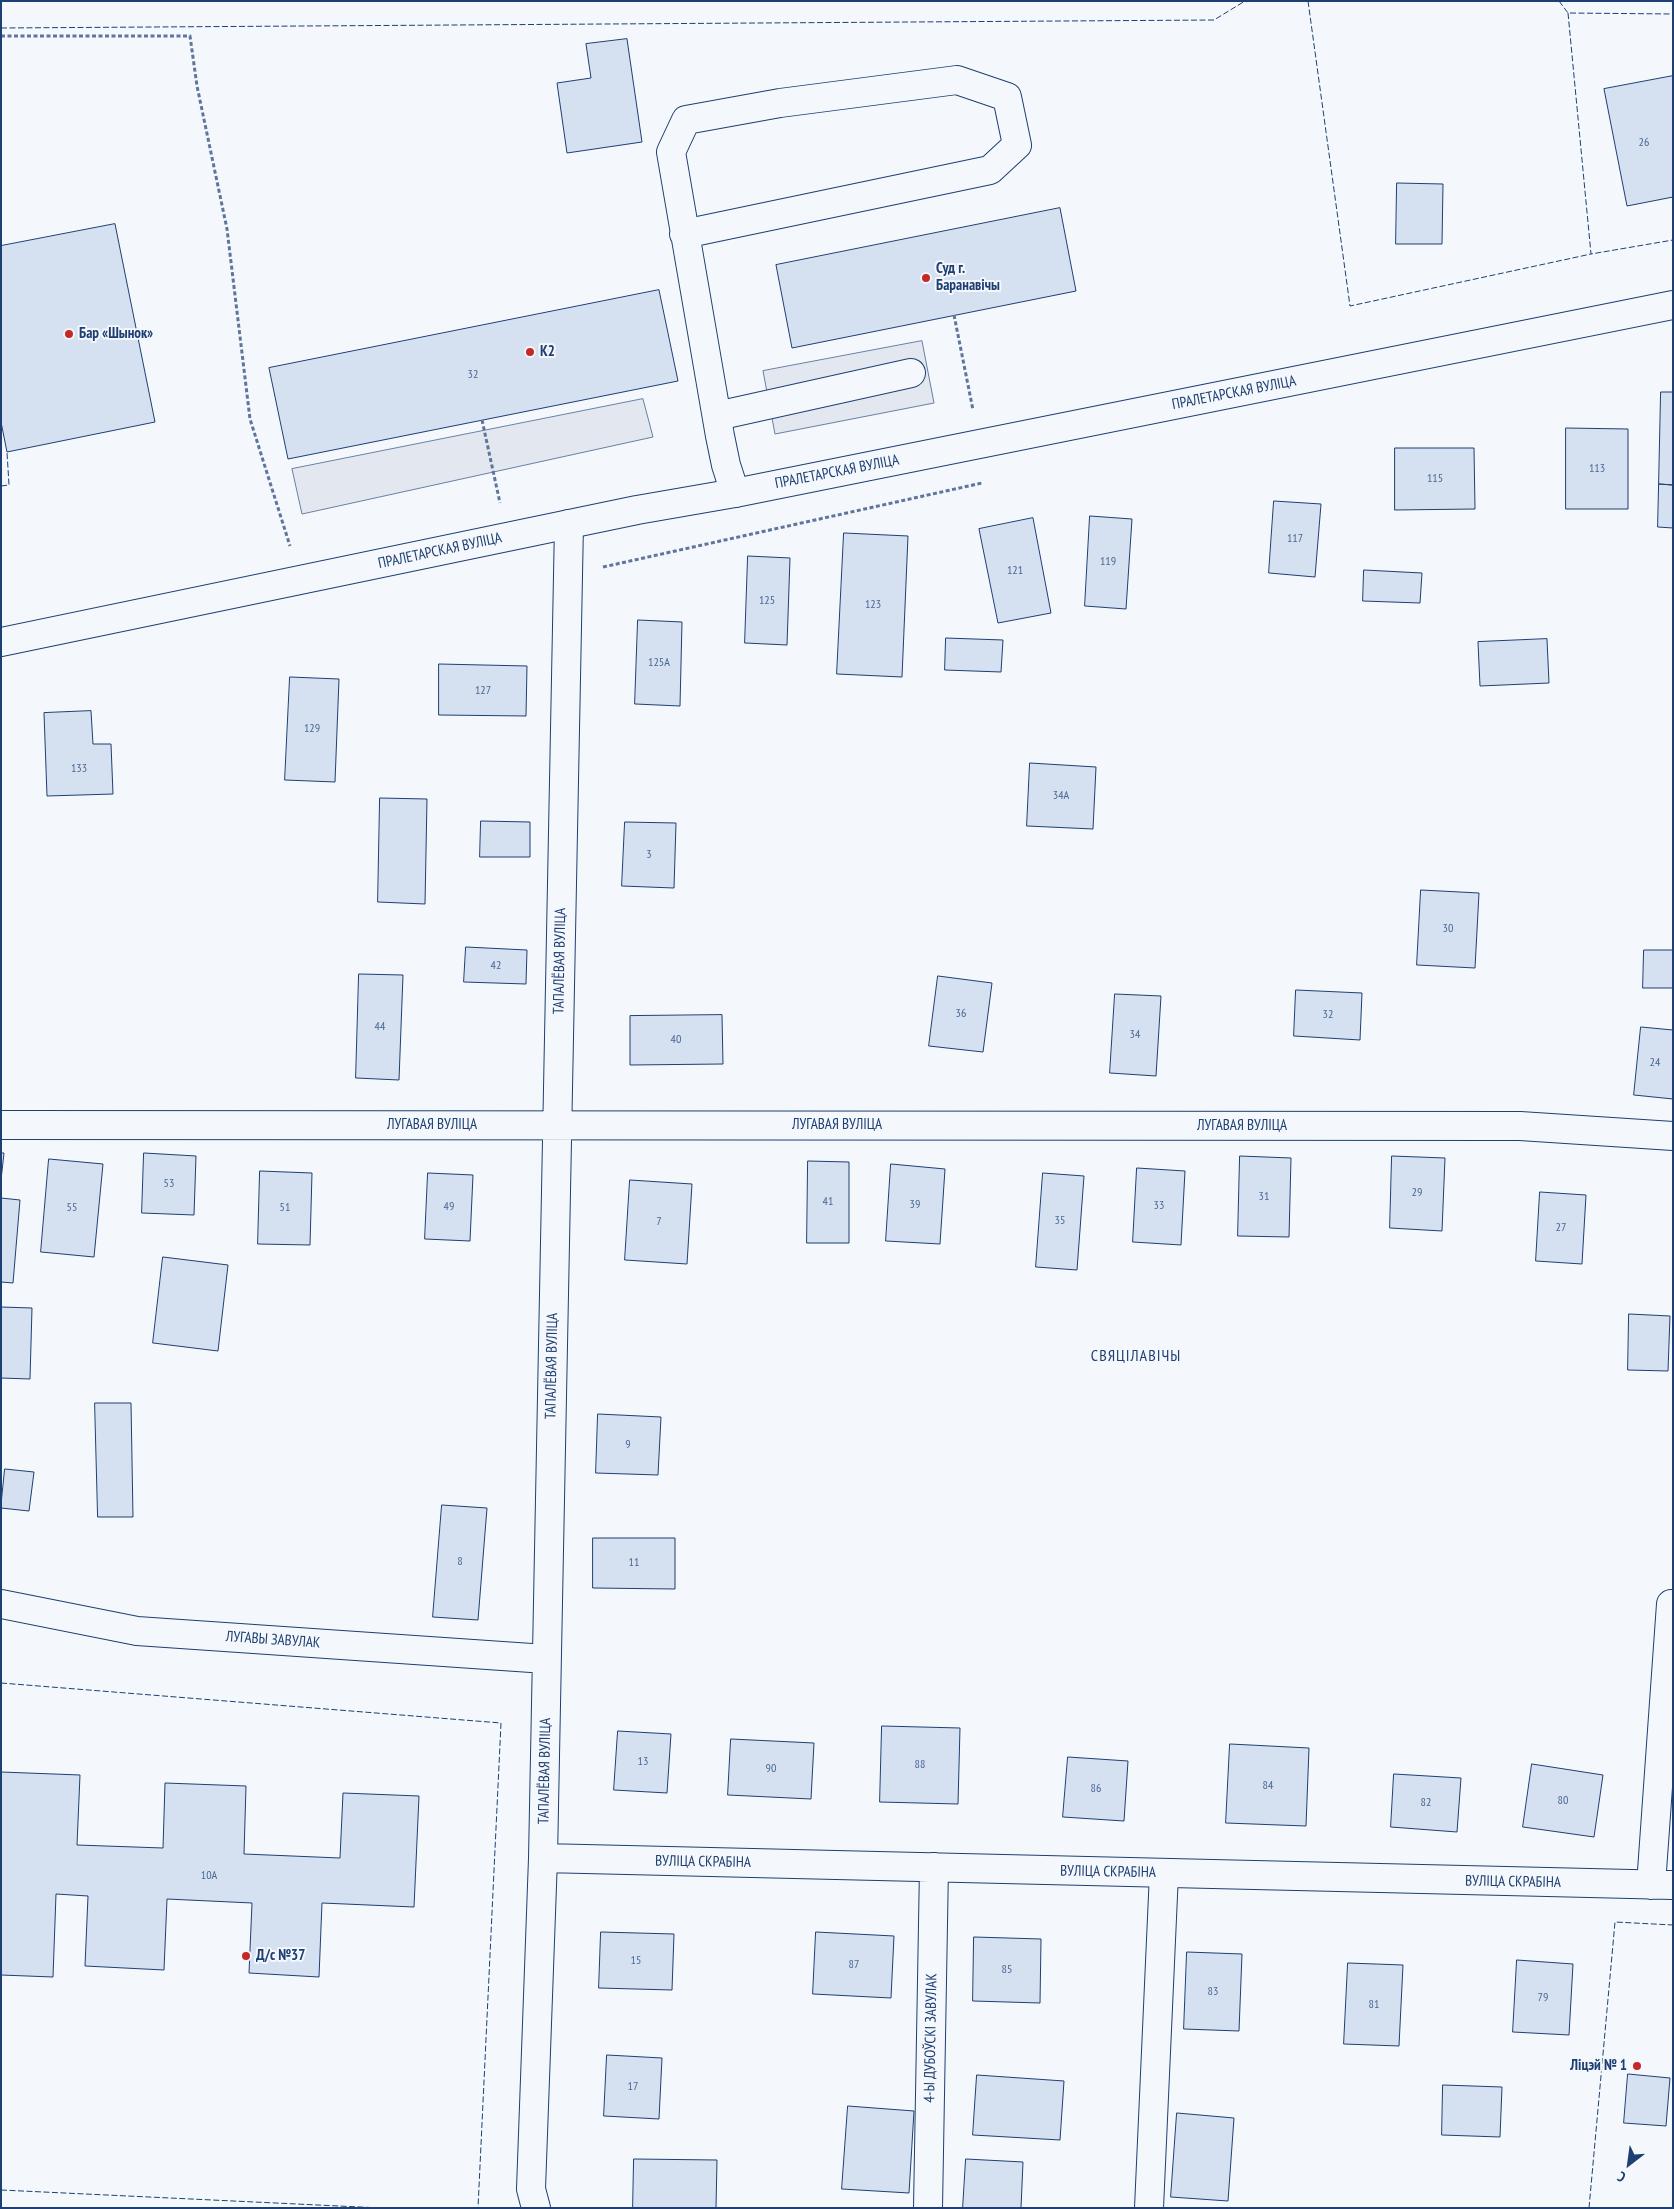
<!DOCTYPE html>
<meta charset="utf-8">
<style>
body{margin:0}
#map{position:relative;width:1674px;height:2209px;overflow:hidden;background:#f4f7fb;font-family:"PT Sans Narrow",sans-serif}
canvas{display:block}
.frame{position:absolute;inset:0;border:2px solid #1d3f73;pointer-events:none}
.north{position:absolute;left:1604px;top:2139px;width:50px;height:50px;-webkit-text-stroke:4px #f4f7fb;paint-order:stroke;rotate:210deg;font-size:14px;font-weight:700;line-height:20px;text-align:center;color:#1d3f73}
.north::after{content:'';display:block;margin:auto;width:18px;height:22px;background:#1d3f73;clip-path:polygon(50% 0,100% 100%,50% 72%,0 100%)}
</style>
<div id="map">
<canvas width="1674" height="2209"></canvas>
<div class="frame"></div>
<div class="north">С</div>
</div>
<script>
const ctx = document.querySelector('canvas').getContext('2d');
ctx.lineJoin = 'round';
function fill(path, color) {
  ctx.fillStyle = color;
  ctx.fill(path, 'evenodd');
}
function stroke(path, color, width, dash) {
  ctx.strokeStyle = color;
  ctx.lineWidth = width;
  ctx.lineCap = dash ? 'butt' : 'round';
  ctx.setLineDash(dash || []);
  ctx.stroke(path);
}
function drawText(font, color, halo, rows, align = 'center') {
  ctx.font = font + ' "PT Sans Narrow",sans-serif';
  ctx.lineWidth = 4;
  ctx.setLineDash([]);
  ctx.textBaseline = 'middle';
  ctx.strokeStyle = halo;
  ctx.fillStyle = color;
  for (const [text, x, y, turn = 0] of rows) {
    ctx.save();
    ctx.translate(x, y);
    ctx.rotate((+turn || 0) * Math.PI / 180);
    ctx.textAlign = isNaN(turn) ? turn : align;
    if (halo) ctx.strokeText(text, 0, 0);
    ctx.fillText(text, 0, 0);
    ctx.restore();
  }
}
const parking = new Path2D(`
 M922,341L934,403L775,434L763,371Z
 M643,399L653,437L302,514L292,469Z`);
const building = new Path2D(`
 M627,39L642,142L567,153L557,83L591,78L586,44Z
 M1673,76V197L1627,206L1604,89Z
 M1397,183L1443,184L1442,244H1396Z
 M1060,208L1076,291L792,348L776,265Z
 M115,224L155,422L7,452L1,422V246Z
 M659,290L678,381L288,459L269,368Z
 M1661,392H1673V485L1659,484Z
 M1566,428L1628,429V509H1566Z
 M1395,448H1474L1475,509L1395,510Z
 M1659,484L1673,485V528L1658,527Z
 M1274,501L1321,504L1315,577L1269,573Z
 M1090,516L1132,519L1126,609L1085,606Z
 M1033,518L1051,613L998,623L979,529Z
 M844,533L908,536L902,677L837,674Z
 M748,556L790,558L787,645L745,643Z
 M1364,570L1422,573L1420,603L1363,601Z
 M638,620L682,622L680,706L635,704Z
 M946,638L1003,640L1001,672L945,670Z
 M1547,639L1549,683L1480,686L1478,642Z
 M439,664L527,666L526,716L439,715Z
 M290,677L339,679L335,782L285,780Z
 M91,711L93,744H111L113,794L47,796L44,713Z
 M1030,763L1096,767L1093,829L1027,826Z
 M380,798L427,799L425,904L378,902Z
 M481,821L530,822V857H480Z
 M625,822L676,823L674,888L622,886Z
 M1421,890L1479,893L1475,968L1417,965Z
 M466,947L527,950L526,984L464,982Z
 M1644,950H1673V988H1643Z
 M359,974L403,975L399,1080L356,1078Z
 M938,976L992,983L983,1052L929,1046Z
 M1296,990L1362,993L1360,1040L1294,1036Z
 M1115,994L1161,996L1156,1076L1110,1073Z
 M722,1015L723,1064L630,1065V1016Z
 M1641,1027L1673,1030V1099L1634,1095Z
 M1,1153H4L1,1180Z
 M144,1153L196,1156L194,1215L142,1213Z
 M1240,1156L1291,1158L1289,1237L1238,1236Z
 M1392,1156L1445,1158L1442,1231L1390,1228Z
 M49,1159L103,1164L94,1257L41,1252Z
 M808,1161L849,1162V1243H807Z
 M891,1164L945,1169L940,1244L886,1241Z
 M1137,1168L1185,1171L1181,1245L1133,1242Z
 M260,1171L312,1173L310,1245L258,1244Z
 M428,1173L473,1175L470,1241L425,1239Z
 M1043,1173L1084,1176L1077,1270L1036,1267Z
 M630,1180L692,1184L687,1264L625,1260Z
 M1540,1192L1586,1195L1582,1264L1536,1261Z
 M1,1198L20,1200L13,1283L1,1282Z
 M163,1257L228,1265L218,1351L153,1343Z
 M1,1307L32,1308L30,1379L1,1378Z
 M1629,1314L1670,1316L1668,1371L1628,1370Z
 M95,1403H131L133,1517H98Z
 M598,1414L661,1417L658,1475L596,1473Z
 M5,1469L34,1472L29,1511L1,1508Z
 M442,1505L487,1508L478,1620L433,1617Z
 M593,1538H675V1589L593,1588Z
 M882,1726L960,1728L958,1804L880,1802Z
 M618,1731L671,1734L667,1793L614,1790Z
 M731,1739L814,1743L811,1799L728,1795Z
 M1230,1744L1309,1748L1306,1826L1226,1823Z
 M1068,1757L1128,1761L1124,1821L1063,1817Z
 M1532,1764L1603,1775L1594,1837L1523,1827Z
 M1,1772L80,1775L77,1845L163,1848L165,1783L246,1786L244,1854L340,1858L343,1793L419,1796L414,1907L322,1903L319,1977L249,1973L252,1903L167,1899L164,1970L85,1966L88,1896L56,1894L53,1977L1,1975Z
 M1394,1774L1461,1778L1457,1832L1391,1827Z
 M601,1932L674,1934L672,1990L599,1988Z
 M816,1932L894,1936L891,1998L813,1994Z
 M974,1937L1041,1939L1040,2003L973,2001Z
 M1187,1952L1242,1954L1239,2031L1184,2029Z
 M1517,1960L1573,1964L1569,2035L1513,2032Z
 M1348,1963L1403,1965L1399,2046L1344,2044Z
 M607,2055L662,2058L659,2119L604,2116Z
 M1628,2074L1670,2078L1666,2126L1624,2123Z
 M977,2075L1064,2081L1060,2140L973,2135Z
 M1443,2085L1502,2087L1500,2137L1442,2135Z
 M848,2106L914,2111L909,2193L842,2189Z
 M1177,2113L1234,2118L1228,2201L1171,2197Z
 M634,2159L717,2160L716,2208H633Z
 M966,2159L1023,2162L1021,2208H963Z`);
const path = new Path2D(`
 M1,36H190L197,86L227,229L250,419L290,546
 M954,315L973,410
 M482,420L500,503
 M603,567L982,483`);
const minor = new Path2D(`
 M684,234L990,170L1017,145L1007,97L957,80L780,103L686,120L671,152L720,436L726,465L735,493
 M717,416L911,373
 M1,1125L1520,1126L1673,1136
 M1,1604L137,1631L546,1659
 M543,1858L1673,1885
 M1651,1885L1671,1604
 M536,2208L531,2189L543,1858L569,524
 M928,2208L934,1867
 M1149,2208L1164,1873`);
const major = new Path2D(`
 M1,642L637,510L735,493L1673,305`);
const fence = new Path2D(`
 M1308,1L1350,306L1591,254
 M1559,1L1568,13L1673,14
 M1568,13L1591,254L1673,240
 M1,28L1214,20L1245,1
 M1,486L9,485L7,452
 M1,1683L501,1723L478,2208
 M1,2190L381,2208
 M1589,2208L1615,1922L1673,1925`);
const markers = [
 [926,278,5,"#c62828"],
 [69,334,5,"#c62828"],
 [530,352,5,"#c62828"],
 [246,1956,5,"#c62828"],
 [1637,2066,5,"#c62828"]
];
const numberNames = [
 ["26",1644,143],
 ["32",473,375],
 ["113",1597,469],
 ["115",1435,479],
 ["117",1295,539],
 ["119",1108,562],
 ["121",1015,571],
 ["125",767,601],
 ["123",873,605],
 ["125А",659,663],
 ["127",483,691],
 ["129",312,729],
 ["133",79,769],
 ["34А",1061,796],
 ["3",649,855],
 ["30",1448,929],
 ["42",496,966],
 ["36",961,1014],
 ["32",1328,1015],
 ["44",380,1027],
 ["34",1135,1035],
 ["40",676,1040],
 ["24",1655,1063],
 ["53",169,1184],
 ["29",1417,1193],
 ["31",1264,1197],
 ["41",828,1202],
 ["39",915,1205],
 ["33",1159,1206],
 ["49",449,1207],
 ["55",72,1208],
 ["51",285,1208],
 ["35",1060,1221],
 ["7",659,1222],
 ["27",1561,1228],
 ["9",628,1445],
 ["8",460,1562],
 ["11",634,1563],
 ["13",643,1762],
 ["88",920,1765],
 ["90",771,1769],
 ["84",1268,1786],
 ["86",1096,1789],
 ["80",1563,1801],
 ["82",1426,1803],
 ["10А",209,1876],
 ["15",636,1961],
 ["87",854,1965],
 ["85",1007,1970],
 ["83",1213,1992],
 ["79",1543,1998],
 ["81",1374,2005],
 ["17",633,2087]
];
const poiNames = [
 ["Суд г.",936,269],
 ["Баранавічы",936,286],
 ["Бар «Шынок»",79,334],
 ["К2",540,352],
 ["Д/с №37",256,1956],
 ["Ліцэй № 1",1627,2066,"right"]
];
const streetNames = [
 ["ПРАЛЕТАРСКАЯ ВУЛІЦА",1234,393,-11],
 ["ПРАЛЕТАРСКАЯ ВУЛІЦА",837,472,-11],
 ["ПРАЛЕТАРСКАЯ ВУЛІЦА",440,551,-12],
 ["ТАПАЛЁВАЯ ВУЛІЦА",560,961,-89],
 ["ЛУГАВАЯ ВУЛІЦА",432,1125],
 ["ЛУГАВАЯ ВУЛІЦА",837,1125],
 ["ЛУГАВАЯ ВУЛІЦА",1242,1126],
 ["ТАПАЛЁВАЯ ВУЛІЦА",552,1366,-89],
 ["ЛУГАВЫ ЗАВУЛАК",273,1640,4],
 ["ТАПАЛЁВАЯ ВУЛІЦА",545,1771,-89],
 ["ВУЛІЦА СКРАБІНА",703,1862,1],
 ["ВУЛІЦА СКРАБІНА",1108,1872,1],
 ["ВУЛІЦА СКРАБІНА",1513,1882,1],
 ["4-Ы ДУБОЎСКІ ЗАВУЛАК",931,2038,-89]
];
const neighbourhoodNames = [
 ["СВЯЦІЛАВІЧЫ",1136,1356]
];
fill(parking, '#e3e8f0');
stroke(parking, '#687fa3', 1);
fill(building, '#d5e0f0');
stroke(building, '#1d3f73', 1);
stroke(minor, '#1d3f73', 30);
stroke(major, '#1d3f73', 30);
stroke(path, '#5e769c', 3, [4, 2.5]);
stroke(minor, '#f4f7fb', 28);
stroke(major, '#f4f7fb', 28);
stroke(fence, '#1d3f73', 1, [6, 2.5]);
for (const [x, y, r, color] of markers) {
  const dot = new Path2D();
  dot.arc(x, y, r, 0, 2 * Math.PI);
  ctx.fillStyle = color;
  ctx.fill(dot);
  stroke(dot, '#f4f7fb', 2);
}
drawText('12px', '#4b6792', null, numberNames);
drawText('bold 15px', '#1d3f73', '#f4f7fb', poiNames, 'left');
drawText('15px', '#1d3f73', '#f4f7fb', streetNames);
ctx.letterSpacing = '1px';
drawText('16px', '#1d3f73', '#f4f7fb', neighbourhoodNames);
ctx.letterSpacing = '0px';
</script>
